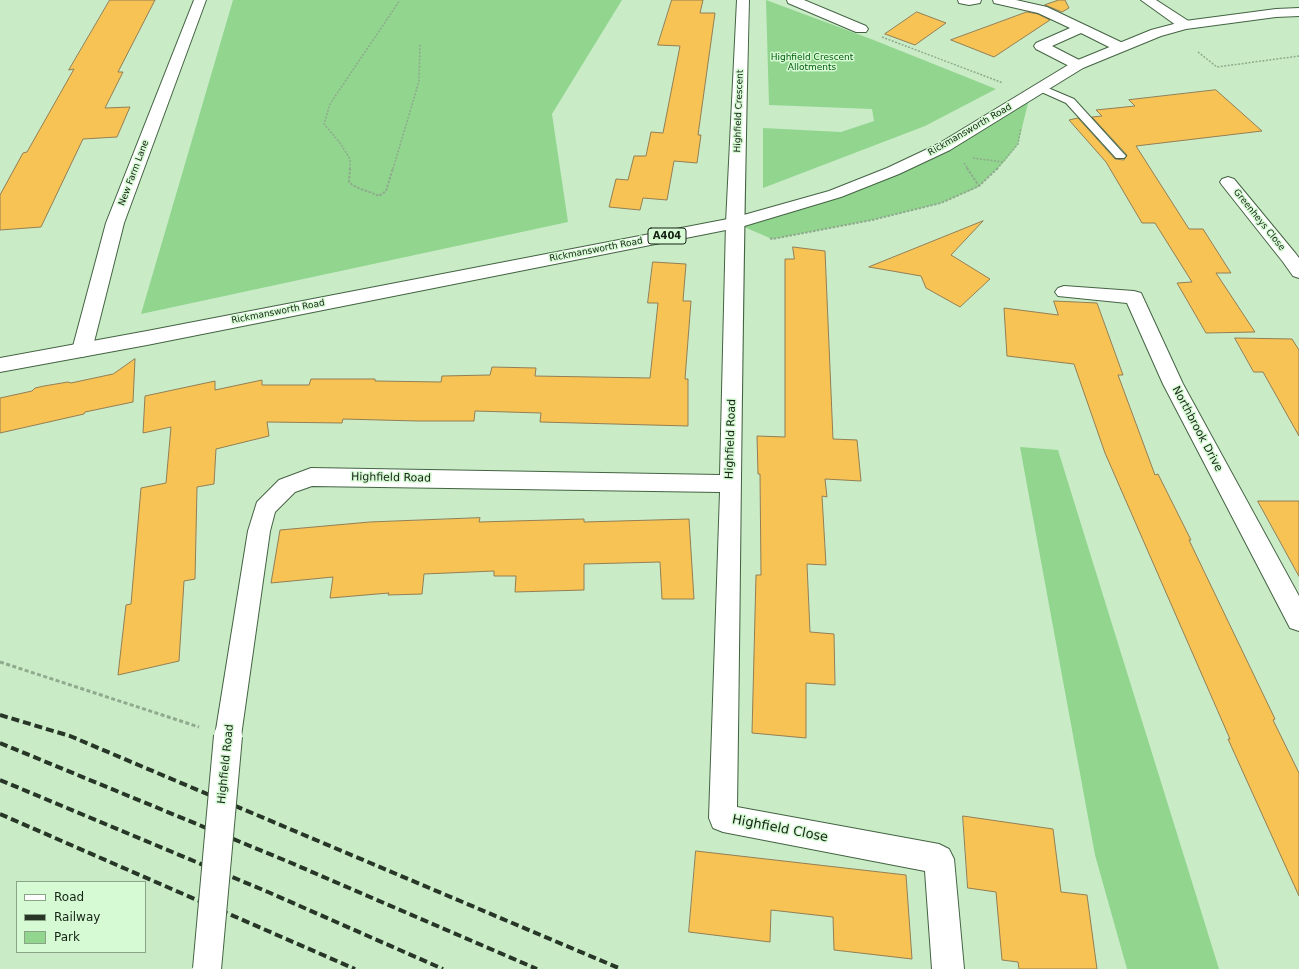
<!DOCTYPE html>
<style>
body{margin:0}
#map{position:relative;width:1299px;height:969px;overflow:hidden;background:#c9ecc7;font-family:"DejaVu Sans",sans-serif}
canvas{display:block}
.legend{position:absolute;left:16px;top:881px;width:130px;height:72px;box-sizing:border-box;background:#d6fad4;border:1px solid #89a487;margin:0;padding:5px 7px;list-style:none;font-size:12px;color:#152214}
.legend li{display:flex;align-items:center;gap:8px;height:20px}
.legend b{width:20px;border:1px solid #89a487}
</style>
<div id="map">
<canvas width="1299" height="969"></canvas>
<ul class="legend">
<li><b style="height:5px;background:#fff"></b>Road</li>
<li><b style="height:5px;background:#273626"></b>Railway</li>
<li><b style="height:11px;background:#91d58f"></b>Park</li>
</ul>
</div>
<script>
const ctx = document.querySelector('canvas').getContext('2d');
ctx.lineJoin = 'round';
function fill(path, color) {
  ctx.fillStyle = color;
  ctx.fill(path, 'evenodd');
}
function stroke(path, color, width, dash) {
  ctx.strokeStyle = color;
  ctx.lineWidth = width;
  ctx.lineCap = dash ? 'butt' : 'round';
  ctx.setLineDash(dash || []);
  ctx.stroke(path);
}
function drawText(font, color, halo, rows, align = 'center') {
  ctx.font = font + ' "DejaVu Sans",sans-serif';
  ctx.lineWidth = 3;
  ctx.setLineDash([]);
  ctx.textBaseline = 'middle';
  ctx.strokeStyle = halo;
  ctx.fillStyle = color;
  for (const [text, x, y, turn = 0] of rows) {
    ctx.save();
    ctx.translate(x, y);
    ctx.rotate((+turn || 0) * Math.PI / 180);
    ctx.textAlign = isNaN(turn) ? turn : align;
    if (halo) ctx.strokeText(text, 0, 0);
    ctx.fillText(text, 0, 0);
    ctx.restore();
  }
}
const green = new Path2D(`
 M233,0H622L552,114L568,222L141,314Z
 M766,0L871,39L996,89L925,126L763,188V128L841,132L874,121L872,109L769,105Z
 M1030,95L1018,144L1004,162L979,186L972,190L941,203L872,220L772,239L735,223L893,171Z
 M1020,447L1058,450L1219,969H1127L1095,855Z`);
const building = new Path2D(`
 M110,0H155L118,72H123L105,108L130,107L117,137L83,139L41,227L0,230V195L23,153L27,152L74,69L69,70Z
 M672,0H703L700,13H715L698,135H701L697,163L674,161L667,200L643,198L640,210L609,207L616,179L628,180L634,156H646L651,132L663,133L680,46L658,45Z
 M1059,0H1065L1069,8L1062,12L1045,5Z
 M917,12L946,23L915,45L885,34Z
 M1027,12L1038,14L1050,20L994,57L951,40Z
 M1216,90L1262,131L1136,146L1189,229H1203L1231,273H1216L1255,332L1206,333L1177,283L1192,282L1155,223H1142L1106,162L1069,120L1078,118L1115,159L1124,160L1127,155L1092,117L1102,116L1096,110L1135,106L1129,100Z
 M983,221L951,255L990,279L960,307L926,288L921,276L869,267Z
 M793,247L825,251L833,439L857,440L861,481L825,479L827,497L822,496L826,565L807,564L810,632L834,634L835,685L806,683V738L752,733L756,575H761L760,474H758L757,436L785,437V259H794Z
 M653,262L686,264L683,301H691L685,379H688V426L540,422L541,413L475,411L474,421H417L343,419L342,423L267,422L269,436L216,449L214,484L197,487L195,579L184,581L179,661L118,675L126,605L131,604L141,488L166,483L171,427L143,433L145,396L215,381V390L262,380V385H309L311,379H375V381L441,382L442,376L490,375L492,367L536,368L535,376L650,378L658,303H648Z
 M1054,301L1097,303L1123,375H1118L1155,475L1158,474L1191,540H1189L1275,719L1273,720L1299,773V896L1228,739H1230L1105,453L1074,364L1007,356L1004,308L1058,315Z
 M1235,338L1292,339L1299,350V436L1263,372H1254Z
 M135,359L133,402L85,412L84,414L0,433V398L32,391L35,388L44,386L68,382L71,383L113,374Z
 M1258,501H1299V576Z
 M480,518L479,522L584,519V522L689,519L694,599H662L660,562L584,564V590L515,592L516,576H494V571L424,574L422,594L388,595L389,593L330,598L333,577L271,583L280,530L370,522Z
 M963,816L1053,829L1061,892L1087,895L1097,969H1019L1018,962L1002,960L996,892L968,888Z
 M696,851L906,875L912,959L834,950L833,917L771,910L770,942L689,932Z`);
const pathFar2 = new Path2D(`
 M882,37L1003,83
 M1198,52L1217,67L1299,56
 M973,158L1003,162
 M964,163L968,169
 M350,169V159L340,143L324,124L330,104L400,0
 M393,169L419,81L420,44
 M997,169L1018,144L1021,128`);
const pathFar1 = new Path2D(`
 M350,168L349,182C356,189 369,191 379,196L386,191L393,168
 M967,168L979,186
 M770,238L772,239L872,220L941,203L979,186L998,168`);
const path = new Path2D(`
 M0,662L199,727`);
const lane = new Path2D(`
 M1041,85L1074,99L1124,154L1126,156L1124,158H1116L1066,103L1037,90L1036,88L1037,86Z`);
const street = new Path2D(`
 M194,0H206L124,223L92,350L89,355L82,357L75,355L72,350L106,223Z
 M737,0H749C742,269 741,538 737,807L939,844L949,849L954,859L964,969H932L925,871L723,832L713,828L709,818L720,492L312,486L295,492L275,512L270,531L241,736L237,745L228,749L219,745L215,736L248,531L257,502L279,480L311,468L720,475L726,223Z
 M787,0H804L866,26L868,29L866,32H856L788,3Z
 M958,0H981L980,3L969,5L959,3Z
 M993,0H1016L1047,7L1125,44L1127,47L1125,50L1120,51L1115,50L1081,33L1052,46L1083,62L1085,65L1083,68L1078,69L1073,68L1036,49L1034,46L1036,43L1070,28L1038,13L994,3Z
 M1141,0H1156L1190,22L1192,25L1190,28H1180Z
 M1228,177L1234,179L1296,254L1299,258V278L1293,276L1283,262L1222,185L1220,182L1222,179Z
 M1064,286L1134,291L1141,293L1183,384L1299,596V631L1290,628L1163,384L1127,303L1058,296L1055,292L1058,288Z`);
const primary = new Path2D(`
 M1299,8V16L1276,17L1186,29L1161,36L1083,68L950,150L899,174L841,197L741,227L147,345L0,372V358L147,331L733,218L829,191L887,168L938,144L1073,62L1151,30L1185,21L1276,9Z`);
const rail = new Path2D(`
 M0,715L70,736L621,969
 M0,743L289,862L537,969
 M0,780L268,892L443,969
 M0,814L355,969`);
const streetBridge = new Path2D(`
 M207,969L228,736`);
const farParknames = [
 ["Highfield Crescent",812,58],
 ["Allotments",812,68]
];
const farStreetnames = [
 ["Highfield Crescent",739,111,-88],
 ["Rickmansworth Road",970,130,-30],
 ["New Farm Lane",134,173,-69],
 ["Greenheys Close",1259,220,51],
 ["Rickmansworth Road",596,250,-11],
 ["Rickmansworth Road",278,312,-11]
];
const shields = [
 [667,236,38]
];
const shieldNames = [
 ["A404",667,236]
];
const streetNames = [
 ["Northbrook Drive",1197,429,62],
 ["Highfield Road",731,439,-88],
 ["Highfield Road",391,478,1],
 ["Highfield Road",226,764,-84]
];
const nearStreetnames = [
 ["Highfield Close",780,829,11]
];
fill(green, '#91d58f');
fill(building, '#f6c354');
stroke(building, '#937e54', 1);
stroke(lane, '#446343', 2);
stroke(street, '#446343', 2);
stroke(primary, '#446343', 2);
stroke(pathFar2, '#8faa8d', 1.5, [2, 1.5]);
stroke(pathFar1, '#8faa8d', 2, [2.5, 1.5]);
stroke(path, '#8faa8d', 3, [4, 2.5]);
fill(lane, '#fff');
fill(street, '#fff');
fill(primary, '#fff');
stroke(rail, '#273626', 4, [8, 4]);
stroke(streetBridge, '#446343', 30, []);
stroke(streetBridge, '#fff', 28);
drawText('9px', '#005b0a', '#d6fad4', farParknames);
drawText('9px', '#152214', '#d6fad4', farStreetnames);
for (const [x, y, w] of shields) {
  const box = new Path2D();
  box.roundRect(x - w / 2, y - 8, w, 16, 3);
  ctx.fillStyle = '#d6fad4';
  ctx.fill(box);
  stroke(box, '#152214', 1);
}
drawText('bold 10px', '#152214', null, shieldNames);
drawText('11px', '#152214', '#d6fad4', streetNames);
drawText('13px', '#152214', '#d6fad4', nearStreetnames);
</script>
